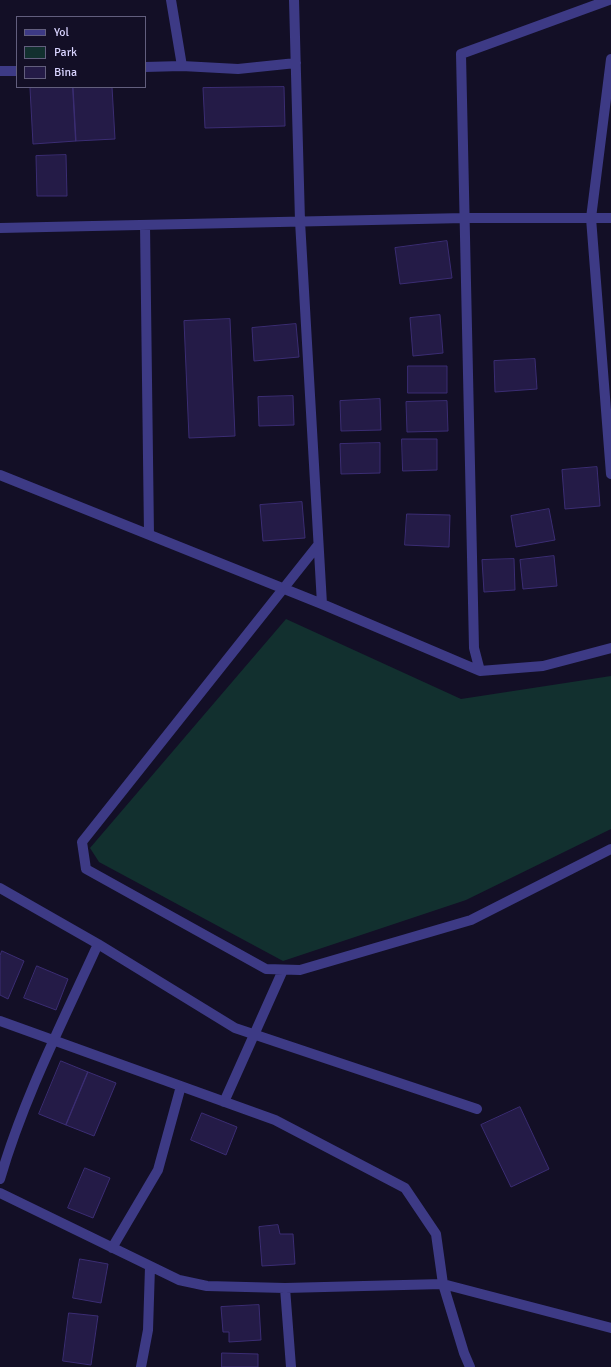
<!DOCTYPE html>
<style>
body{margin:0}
#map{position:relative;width:611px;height:1367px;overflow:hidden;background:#130f26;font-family:Signika,sans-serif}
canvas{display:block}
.legend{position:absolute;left:16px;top:16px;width:130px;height:72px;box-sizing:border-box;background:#130f26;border:1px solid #625e7d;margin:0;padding:5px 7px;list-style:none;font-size:12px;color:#d9d4ff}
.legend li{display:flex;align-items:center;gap:8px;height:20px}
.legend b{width:20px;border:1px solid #625e7d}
</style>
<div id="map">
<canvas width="611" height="1367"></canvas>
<ul class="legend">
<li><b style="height:5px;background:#3d3a85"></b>Yol</li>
<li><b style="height:11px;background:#12302f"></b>Park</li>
<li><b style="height:11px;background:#241b47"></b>Bina</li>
</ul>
</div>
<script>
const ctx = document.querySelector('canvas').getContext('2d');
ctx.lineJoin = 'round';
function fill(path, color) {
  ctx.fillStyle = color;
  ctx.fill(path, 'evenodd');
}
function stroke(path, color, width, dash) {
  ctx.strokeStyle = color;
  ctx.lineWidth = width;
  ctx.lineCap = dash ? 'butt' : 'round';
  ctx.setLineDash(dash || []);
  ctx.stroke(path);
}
const green = new Path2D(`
 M286,619L461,699L611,676V829L466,900L283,961L99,862L90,848Z`);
const building = new Path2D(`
 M49,87H73L76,141L33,144L30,88Z
 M73,87H112L115,139L76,141Z
 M284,87L285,126L205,128L203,88Z
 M66,155L67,196H37L36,156Z
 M447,241L452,278L400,284L395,248Z
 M440,315L443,353L413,356L410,318Z
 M230,319L235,436L189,438L184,321Z
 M296,324L299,357L254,361L252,328Z
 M535,359L537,389L495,392L494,361Z
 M408,366H447V393H408Z
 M293,396L294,425L259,426L258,397Z
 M380,399L381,430L341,431L340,401Z
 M447,401L448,431L407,432L406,402Z
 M402,439H437V470L403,471Z
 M380,443V473L341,474L340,444Z
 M597,467L600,506L565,509L562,470Z
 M302,502L305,538L263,541L260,505Z
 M549,509L555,540L516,547L511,516Z
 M407,514L450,515L449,547L405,545Z
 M554,556L557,586L523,589L520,560Z
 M514,559L515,590L484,592L482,560Z
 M2,951L24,961L8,999L0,995V956Z
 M37,966L68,979L56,1010L24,998Z
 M61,1061L88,1072L66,1125L39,1114Z
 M88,1072L116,1083L94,1136L66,1125Z
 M520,1107L549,1169L511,1187L481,1125Z
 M202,1113L237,1127L226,1155L191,1140Z
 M85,1168L110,1178L93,1218L68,1208Z
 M278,1225L280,1234H293L295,1264L262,1266L259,1227Z
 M80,1259L108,1264L101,1303L73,1298Z
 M259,1305L261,1340L229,1342V1332H223L221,1307Z
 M69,1313L98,1316L91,1365L63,1361Z
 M222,1353L258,1354V1367H222Z`);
const street = new Path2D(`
 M171,0L182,66
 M294,0L300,221L322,604
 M611,59L591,218L611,474
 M145,67L182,66L238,69L296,63
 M0,71H17
 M145,225L149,535
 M0,228L465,218H611
 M0,475L322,604L480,671L543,666L611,648
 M318,545L82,842L86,869L266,969L300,970L471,920L611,849
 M480,671L474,648L461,54L609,0
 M0,888L98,944L235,1028L477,1109
 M0,1021L275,1120L405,1188L436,1234L443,1284L464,1353L470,1367
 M224,1102L283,970
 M0,1179C24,1097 63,1021 98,944
 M0,1193L179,1280L207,1286L285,1288L443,1284L611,1328
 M112,1248L158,1170L181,1086
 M285,1288L291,1367
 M141,1367L148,1330L150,1267`);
fill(green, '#12302f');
fill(building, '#241b47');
stroke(building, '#3b2d73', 1);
stroke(street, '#3d3a85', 10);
</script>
